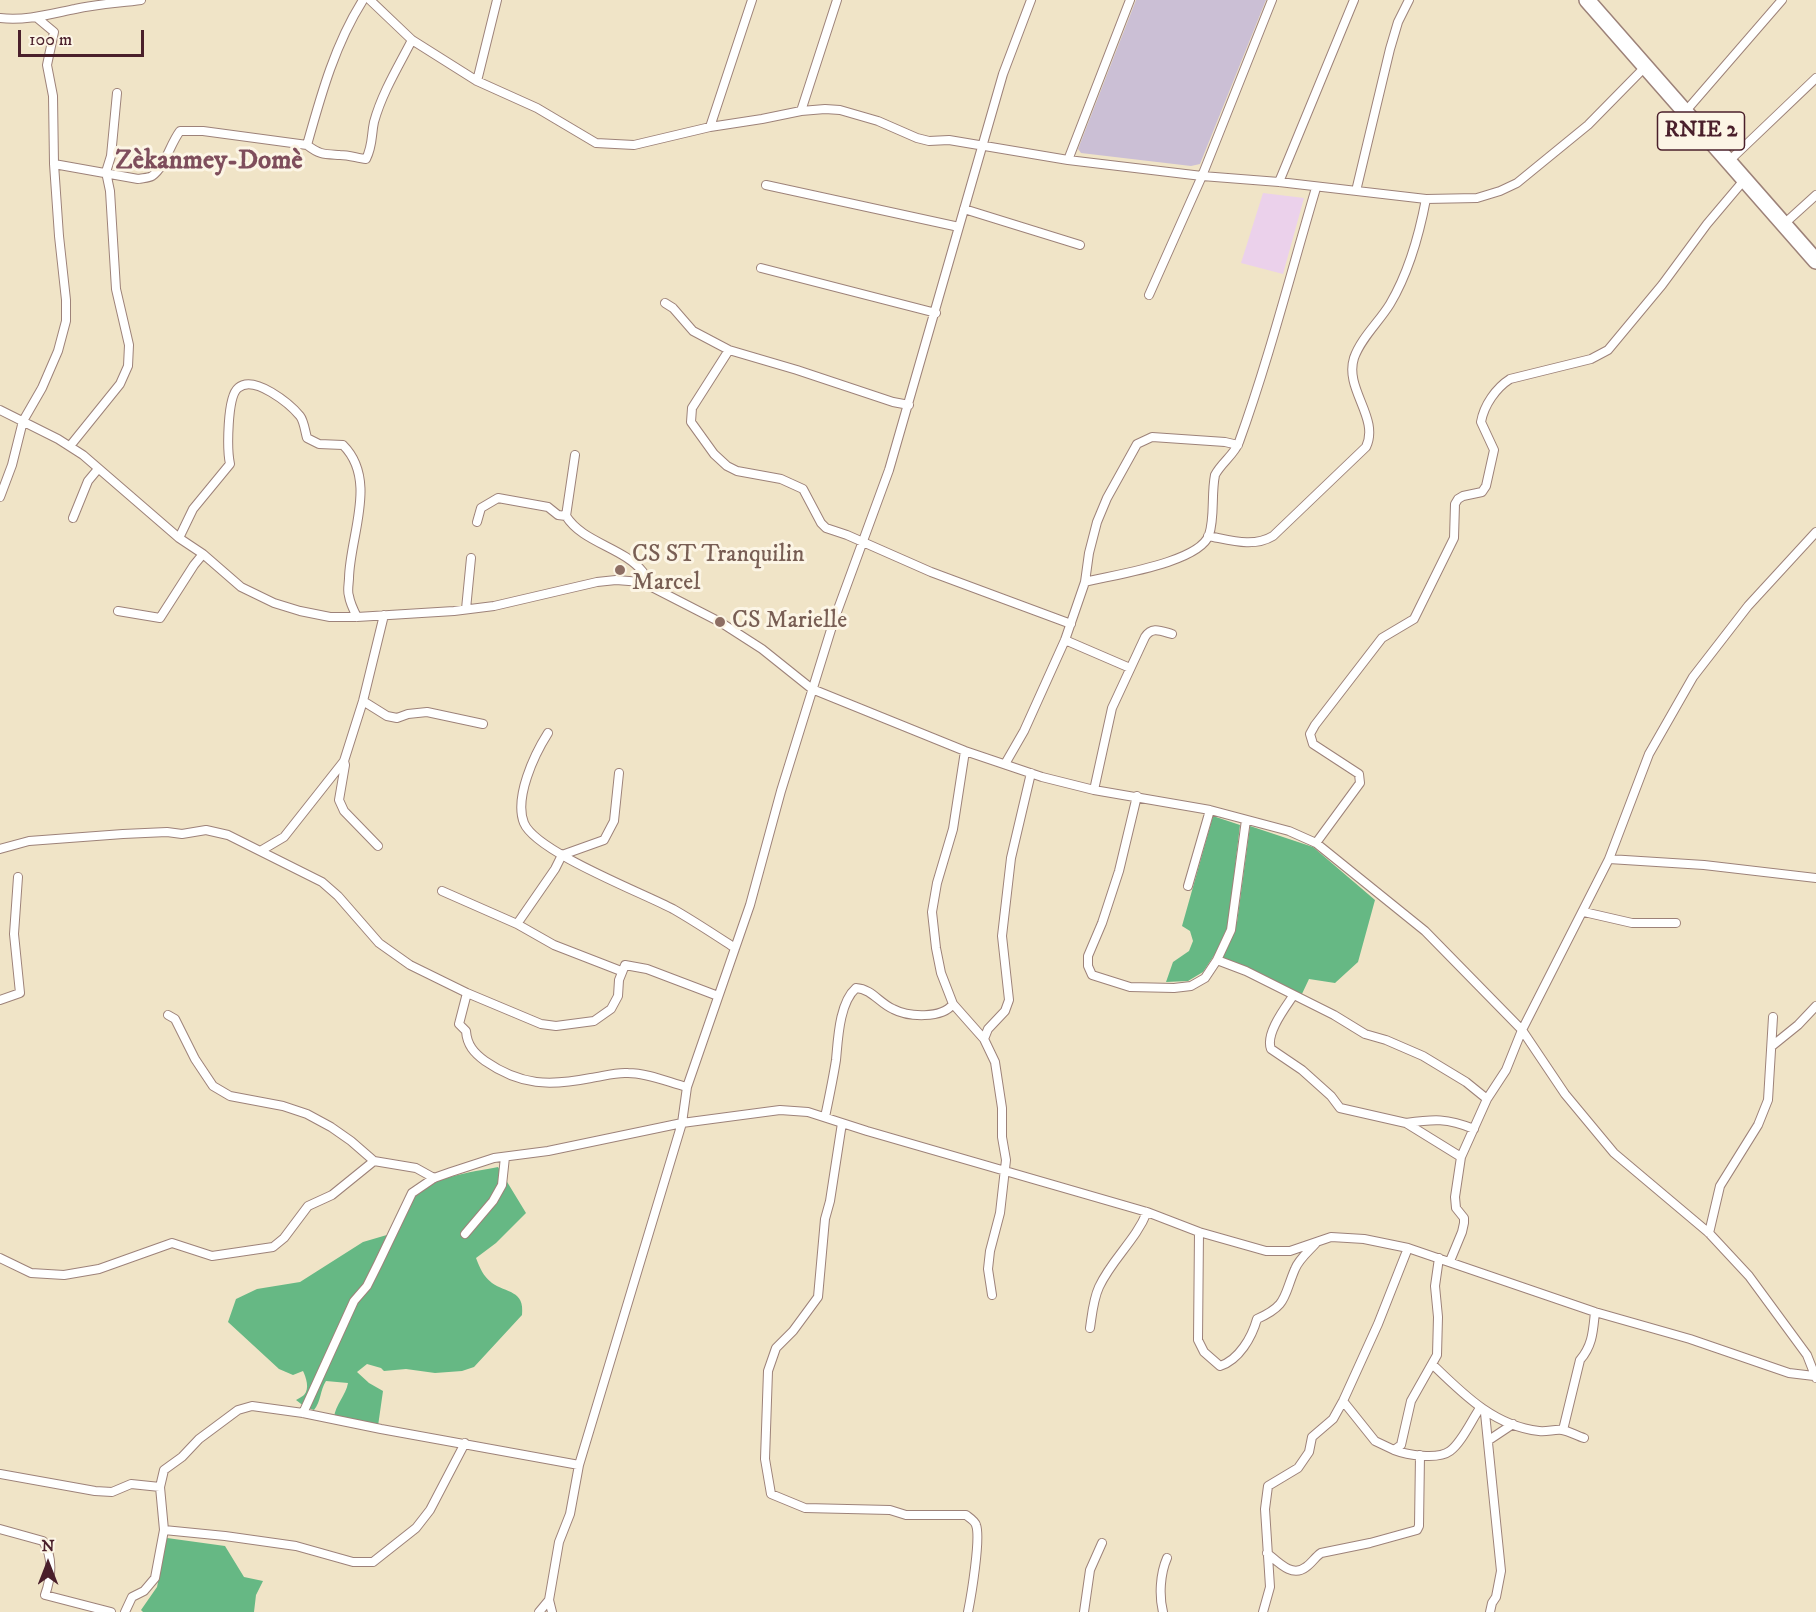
<!DOCTYPE html>
<meta charset="utf-8">
<style>
body{margin:0}
#map{position:relative;width:1816px;height:1612px;overflow:hidden;background:#f0e4c7;font-family:"IM FELL DW Pica",serif}
canvas{display:block}
.north{position:absolute;left:18px;top:1534px;width:60px;height:60px;-webkit-text-stroke:4px #fcf5e5;paint-order:stroke;rotate:0deg;font-size:16px;font-weight:700;line-height:24px;text-align:center;color:#4a1f2b}
.north::after{content:'';display:block;margin:auto;width:21px;height:27px;background:#4a1f2b;clip-path:polygon(50% 0,100% 100%,50% 72%,0 100%)}
.scale{position:absolute;left:18px;top:30px;width:126px;height:27px;box-sizing:border-box;border:3px solid #4a1f2b;border-top:0;padding-left:8px;font-size:18px;line-height:21px;white-space:nowrap;color:#4a1f2b;-webkit-text-stroke:4px #fcf5e5;paint-order:stroke}
</style>
<div id="map">
<canvas width="1816" height="1612"></canvas>
<div class="north">N</div>
<div class="scale">100 m</div>
</div>
<script>
const ctx = document.querySelector('canvas').getContext('2d');
ctx.lineJoin = 'round';
function fill(path, color) {
  ctx.fillStyle = color;
  ctx.fill(path, 'evenodd');
}
function stroke(path, color, width, dash) {
  ctx.strokeStyle = color;
  ctx.lineWidth = width;
  ctx.lineCap = dash ? 'butt' : 'round';
  ctx.setLineDash(dash || []);
  ctx.stroke(path);
}
function drawText(font, color, halo, rows, align = 'center') {
  ctx.font = font + ' "IM FELL DW Pica",serif';
  ctx.lineWidth = 6;
  ctx.setLineDash([]);
  ctx.textBaseline = 'middle';
  ctx.strokeStyle = halo;
  ctx.fillStyle = color;
  for (const [text, x, y, turn = 0] of rows) {
    ctx.save();
    ctx.translate(x, y);
    ctx.rotate((+turn || 0) * Math.PI / 180);
    ctx.textAlign = isNaN(turn) ? turn : align;
    if (halo) ctx.strokeText(text, 0, 0);
    ctx.fillText(text, 0, 0);
    ctx.restore();
  }
}
const built = new Path2D(`
 M1263,193L1304,198L1283,274L1241,263Z`);
const industrial = new Path2D(`
 M1136,0H1266L1200,164L1191,166L1081,153L1078,149Z`);
const forest = new Path2D(`
 M1213,816L1240,825L1228,926L1215,954L1203,972L1188,981L1166,982L1173,962L1189,951L1193,941L1190,931L1182,926Z
 M1250,826L1313,847L1375,900L1358,962L1335,983L1309,979L1301,996L1222,957L1237,922Z
 M498,1167L526,1213L496,1243L476,1258C480,1268 483,1276 492,1283C506,1293 525,1290 522,1315L474,1367L462,1371L435,1373L406,1369L384,1371L381,1368L367,1364L357,1372L369,1383L383,1391L378,1426L334,1418C335,1405 346,1395 348,1383L326,1381C320,1390 321,1402 314,1410L305,1407L296,1400C299,1398 302,1397 304,1395C310,1389 306,1377 303,1371L293,1375L279,1369L228,1322L236,1299L257,1289L300,1282L363,1242L397,1232C402,1222 405,1210 411,1201C425,1177 473,1172 498,1167Z
 M167,1538L225,1546L244,1577L263,1581L256,1595L254,1612H143L141,1610L157,1587Z`);
const street = new Path2D(`
 M370,0L412,40L477,81L537,108L596,143L634,145L710,127L762,119L801,111L825,109L840,110L878,121L917,138L929,141L949,140L1068,160L1202,176L1279,182L1426,199L1477,198L1500,191L1517,183L1588,125L1645,67
 M0,18C26,21 50,14 75,9C97,4 119,3 141,0
 M477,81L497,0
 M801,111L837,0
 M1685,112L1782,0
 M710,127L752,0
 M307,145C321,95 335,44 363,0
 M1068,160L1130,0
 M1729,161L1816,78
 M54,164L138,179C142,178 149,178 152,176C165,167 170,144 180,131H203L307,145C320,155 324,154 340,155C349,155 357,158 366,159C373,145 371,136 374,122C382,93 398,67 412,40
 M1279,182L1354,0
 M766,185L959,227
 M1356,191L1390,49L1398,22L1409,0
 M964,209L1080,245
 M1784,224L1816,195
 M761,268L936,313
 M1149,295L1202,176L1272,0
 M665,303L673,308L693,331L729,350L797,370L893,402L909,405
 M729,350L692,408L691,422L714,454L727,466L737,471L781,479L803,489L821,523L826,528L847,535L931,572L1071,624
 M0,410L58,439L83,455L179,538L203,554L241,587L274,603L300,611L330,617H357L454,611L494,606L597,582L616,580L642,582L720,622L762,649L812,689L965,751L1042,777L1094,790L1210,810L1289,831L1316,843L1425,931L1522,1030L1565,1094L1614,1153L1709,1233L1749,1276L1807,1355L1816,1378
 M70,446L120,384L128,366L129,345L116,289L110,191L106,172L111,156L117,93
 M575,455L566,516C583,543 623,547 643,572L642,582
 M0,497L12,465L23,421L42,388L58,351L66,321V300L59,236L54,164L53,96L47,65L54,32L36,17
 M73,518L88,481L98,469
 M477,522L481,508L498,498L548,507L558,515L566,516
 M1208,536C1230,540 1253,548 1273,536L1366,447C1380,418 1344,389 1354,358C1361,338 1379,322 1390,304C1409,272 1419,236 1426,199
 M179,538L193,509L230,464C227,450 227,397 238,388C254,374 290,404 300,416C304,421 305,431 307,438L319,444L343,445C378,480 350,535 349,578C349,583 347,591 349,596C350,603 354,611 357,617
 M1085,582C1112,575 1199,563 1209,535C1215,517 1211,495 1215,475C1221,463 1235,454 1239,442C1269,359 1291,272 1316,188
 M466,609L471,558
 M118,611L160,618L194,565L203,554
 M1065,640L1130,668
 M363,701L387,716L397,718L408,714L427,712L483,724
 M548,733C534,755 514,798 524,823C536,852 643,893 673,909C694,921 715,935 735,948
 M965,751L953,829L937,883L932,912L936,948L941,973L953,1004L984,1039
 M344,761L345,765L339,800L344,811L378,846
 M1005,764L1024,731L1065,640L1085,582L1089,553L1097,522L1107,498L1137,444L1152,437L1225,442L1238,445
 M1094,790L1112,708L1145,637C1152,626 1161,631 1172,634
 M1137,796L1119,871L1102,923L1088,956V966L1092,975L1130,987L1174,988L1191,986L1205,978L1217,960L1231,930L1246,820
 M1316,843L1360,783L1359,774L1313,744L1310,734L1315,725L1382,638L1414,619L1454,538L1455,504L1458,499L1463,496L1482,492L1486,486L1494,450L1481,422C1484,405 1496,388 1510,379L1591,359L1608,350L1662,285L1707,224L1745,179
 M0,849L29,841L123,834L167,832L182,834L206,830L228,835L322,882L338,896L379,943L410,965L467,993L541,1024L556,1026L594,1021L611,1009L618,996L619,980L625,965L647,969L718,996
 M262,850L284,837L344,761L363,701L384,615
 M1609,859L1704,865L1816,878
 M1188,886L1210,810
 M442,891L517,924L554,945L621,971
 M1584,912L1632,923H1676
 M517,924L555,869L562,855L604,840L614,821L619,773
 M1217,960L1246,971L1334,1015L1365,1034L1386,1040L1423,1056L1466,1082L1487,1099
 M467,993L459,1024L466,1031C467,1045 474,1053 485,1061C521,1086 550,1086 591,1078C604,1076 616,1072 628,1073C648,1073 668,1082 687,1087
 M1293,996C1285,1008 1265,1034 1271,1049L1302,1070L1331,1096L1340,1108L1406,1123L1461,1157
 M0,1000L20,993L14,934L18,877
 M168,1015L175,1019L195,1059L213,1086L230,1096L283,1106L307,1114L331,1127L351,1141L374,1161L416,1168L434,1178
 M1772,1046L1798,1025L1816,1006
 M825,1117C829,1098 833,1079 836,1060C838,1040 839,1003 856,988C872,989 879,1003 893,1009C908,1017 942,1019 953,1004
 M842,1123L830,1201L825,1219L818,1297L793,1331L776,1348L768,1371L765,1459L771,1494L805,1508L890,1510L906,1515H966C970,1518 975,1521 976,1525C981,1538 971,1597 968,1612
 M1406,1123C1434,1119 1447,1118 1474,1129
 M1199,1232L1198,1340L1204,1352L1220,1366C1239,1360 1252,1337 1257,1319C1288,1305 1283,1297 1295,1269C1299,1259 1309,1251 1316,1243
 M1709,1233L1720,1186L1758,1125L1768,1100L1773,1017
 M465,1234L493,1201L502,1185L505,1157
 M0,1258L31,1273L64,1275L99,1269L172,1243L212,1256L273,1247L284,1238L308,1206L332,1195L374,1161
 M1450,1261L1462,1232L1464,1223V1218L1456,1208L1455,1197L1461,1157L1487,1099L1506,1070L1522,1030L1609,859L1649,754L1693,677L1748,606L1816,532
 M992,1295L988,1269L990,1251L1000,1213L1006,1160L1002,1137V1108L995,1062L984,1039L988,1029L1005,1011L1009,1000L1002,936L1011,858L1031,773
 M1090,1328C1092,1315 1093,1300 1099,1287C1112,1259 1136,1240 1147,1212
 M1432,1364C1463,1394 1494,1426 1539,1431C1547,1432 1555,1429 1562,1430C1569,1431 1577,1436 1584,1438
 M1343,1401L1375,1441L1394,1450L1401,1445L1411,1401L1437,1355L1438,1317L1435,1286L1439,1258
 M303,1413L354,1301L367,1286L378,1264L412,1193L434,1178L451,1172L494,1158L548,1151L682,1123L780,1110L808,1112L867,1131L1147,1212L1199,1232L1266,1251H1290L1331,1237L1364,1239L1408,1248L1595,1312L1690,1339L1789,1373L1814,1376
 M1485,1413L1501,1571L1496,1597L1492,1603L1490,1612
 M1563,1430L1580,1360C1593,1345 1593,1330 1595,1312
 M1489,1440L1513,1424
 M1394,1450C1407,1455 1438,1460 1450,1451C1462,1442 1471,1421 1480,1408
 M0,1474L95,1491L112,1492L131,1484L160,1487
 M0,1529L43,1541C54,1558 51,1578 45,1595L111,1612
 M164,1530L225,1536L296,1546L353,1562H373L416,1528L430,1510L465,1443
 M1267,1553C1278,1562 1292,1578 1306,1567C1312,1563 1315,1557 1321,1553L1370,1543L1417,1530L1419,1526L1420,1455
 M549,1600L552,1612
 M125,1612L132,1597L144,1591L155,1578L164,1530L160,1487L164,1470L182,1457L199,1439L238,1410L252,1406L303,1413L381,1429L579,1465
 M539,1612L549,1600L559,1542L570,1514L579,1465L682,1123L687,1087L750,905L781,791L834,620L889,470L1003,74L1031,0
 M1084,1612L1090,1570L1102,1543
 M1163,1612C1159,1596 1160,1574 1167,1558
 M1263,1612L1270,1587L1265,1509L1268,1486L1298,1468L1309,1452L1312,1437L1333,1419L1343,1401L1378,1324L1408,1248`);
const highway = new Path2D(`
 M1587,0L1816,261`);
const markers = [
 [620,570,6,"#8d6e63"],
 [720,622,6,"#8d6e63"]
];
const shields = [
 [1701,131,87]
];
const shieldNames = [
 ["RNIE 2",1701,131]
];
const educationNames = [
 ["CS ST Tranquilin",632,556],
 ["Marcel",632,584],
 ["CS Marielle",732,622]
];
const quarterNames = [
 ["Zèkanmey-Domè",209,162]
];
fill(built, '#ebd1eb');
fill(industrial, '#cbbfd5');
fill(forest, '#66b884');
stroke(street, '#9d8279', 10);
stroke(highway, '#9d8279', 18);
stroke(street, '#fff', 8);
stroke(highway, '#fff', 15);
for (const [x, y, r, color] of markers) {
  const dot = new Path2D();
  dot.arc(x, y, r, 0, 2 * Math.PI);
  ctx.fillStyle = color;
  ctx.fill(dot);
  stroke(dot, '#fcf5e5', 2);
}
for (const [x, y, w] of shields) {
  const box = new Path2D();
  box.roundRect(x - w / 2, y - 19, w, 38, 4.5);
  ctx.fillStyle = '#fcf5e5';
  ctx.fill(box);
  stroke(box, '#4a1f2b', 1.5);
}
drawText('bold 22px', '#4a1f2b', null, shieldNames);
drawText('24px', '#785e54', '#fcf5e5', educationNames, 'left');
drawText('bold 27px', '#7f4e5c', '#fcf5e5', quarterNames);
</script>
